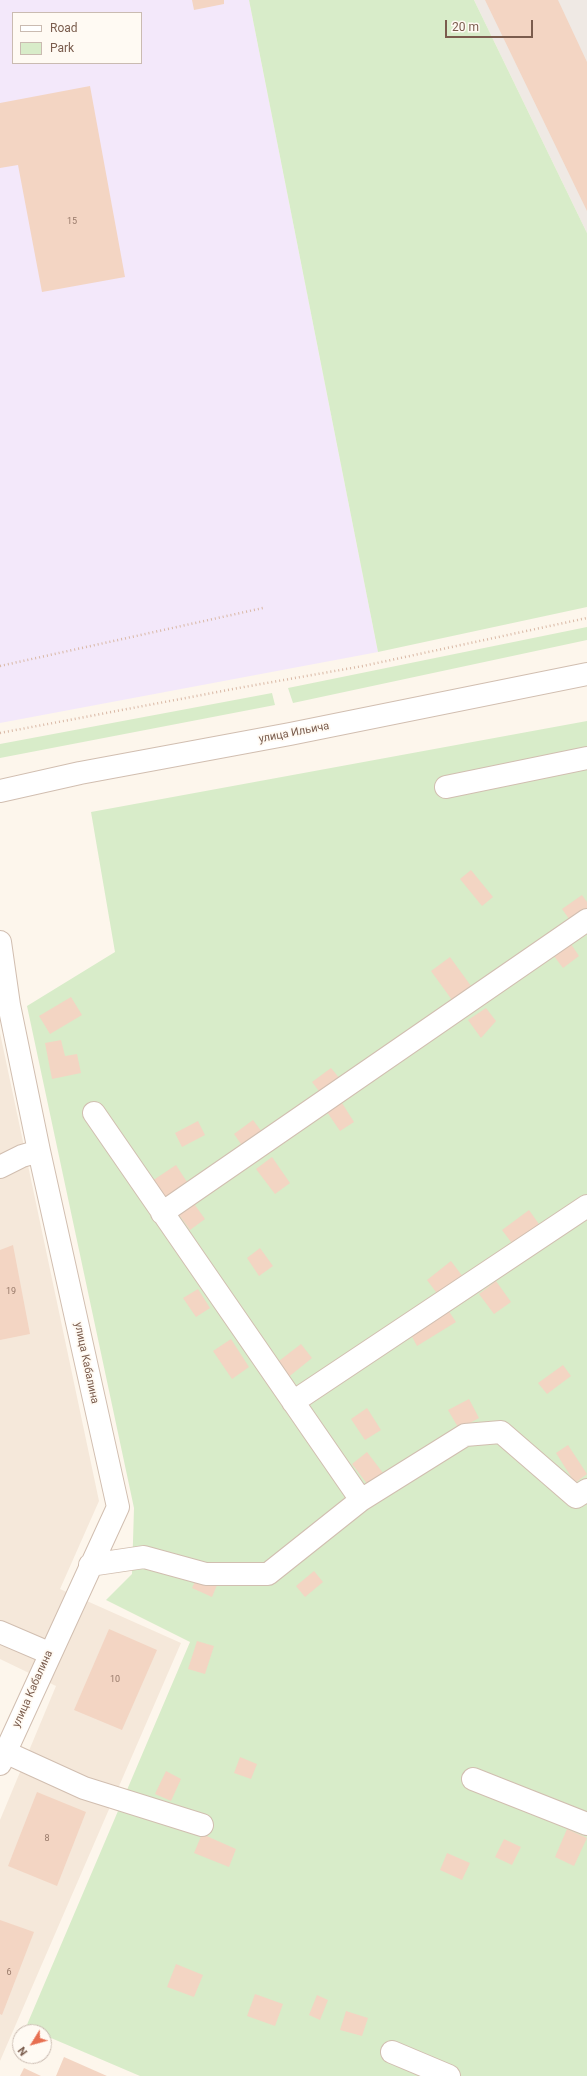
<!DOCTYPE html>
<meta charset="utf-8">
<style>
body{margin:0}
#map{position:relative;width:587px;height:2076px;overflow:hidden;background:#fdf6ec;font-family:Roboto,sans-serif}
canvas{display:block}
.legend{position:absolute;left:12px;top:12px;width:130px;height:52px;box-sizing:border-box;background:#fffaf3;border:1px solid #cabbb1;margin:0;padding:5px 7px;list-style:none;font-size:12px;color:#7a5c4d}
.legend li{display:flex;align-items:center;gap:8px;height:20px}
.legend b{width:20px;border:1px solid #cabbb1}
.north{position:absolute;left:12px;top:2024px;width:40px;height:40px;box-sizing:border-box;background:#fffaf3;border:1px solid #cabbb1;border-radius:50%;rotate:233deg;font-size:11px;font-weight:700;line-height:16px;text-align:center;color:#7a5c4d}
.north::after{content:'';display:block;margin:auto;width:14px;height:18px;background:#e76f51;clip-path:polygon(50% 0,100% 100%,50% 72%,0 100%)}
.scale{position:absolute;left:445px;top:20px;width:88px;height:18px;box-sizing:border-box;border:2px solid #7a5c4d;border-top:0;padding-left:5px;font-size:12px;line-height:14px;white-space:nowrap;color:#7a5c4d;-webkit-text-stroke:3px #fffaf3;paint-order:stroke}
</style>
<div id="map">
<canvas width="587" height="2076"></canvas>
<ul class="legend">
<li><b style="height:5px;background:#fff"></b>Road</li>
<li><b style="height:11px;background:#d8ecc9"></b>Park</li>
</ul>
<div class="north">N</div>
<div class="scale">20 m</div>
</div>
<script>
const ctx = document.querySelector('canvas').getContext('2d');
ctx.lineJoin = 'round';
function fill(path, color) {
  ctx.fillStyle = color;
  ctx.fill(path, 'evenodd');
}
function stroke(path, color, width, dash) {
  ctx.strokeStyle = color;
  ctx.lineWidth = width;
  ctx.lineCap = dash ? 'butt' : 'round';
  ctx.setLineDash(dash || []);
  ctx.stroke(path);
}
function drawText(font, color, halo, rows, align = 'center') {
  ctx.font = font + ' Roboto,sans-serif';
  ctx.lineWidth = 3.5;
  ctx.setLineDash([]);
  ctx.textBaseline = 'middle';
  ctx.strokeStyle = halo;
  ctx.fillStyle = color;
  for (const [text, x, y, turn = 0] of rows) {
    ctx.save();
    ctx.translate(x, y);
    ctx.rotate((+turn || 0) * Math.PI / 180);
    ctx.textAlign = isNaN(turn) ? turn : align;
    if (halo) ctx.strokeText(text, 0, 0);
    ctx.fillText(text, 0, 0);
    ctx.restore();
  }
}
const residential = new Path2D(`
 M0,1033L99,1501L60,1589L181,1643L0,2061V1820L56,1686L0,1659Z`);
const industrial = new Path2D(`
 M474,0H587V233Z`);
const education = new Path2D(`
 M0,0H249L378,652L0,723ZM13,13H141V63H13Z`);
const green = new Path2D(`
 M249,0H474L587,233V607L378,652Z
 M587,627V640L293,703L288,688Z
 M272,693L275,705L0,758V744Z
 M587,721V2076H140L44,2035V2032H36L26,2027L190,1642L106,1600L132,1574L134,1508L27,1006L115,952L91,812Z`);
const building = new Path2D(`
 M192,0H224V4L194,10Z
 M485,0H558L587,62V211Z
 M90,86L125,277L42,292L18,165L0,168V103Z
 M471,870L493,897L482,906L460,879Z
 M582,895L587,902V912L572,923L562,909Z
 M571,944L579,956L563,968L554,956Z
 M450,957L471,986L452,1000L431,971Z
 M71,997L82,1015L50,1034L39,1016Z
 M486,1008L496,1021L481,1038L468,1020Z
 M61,1040L65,1056L77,1054L81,1073L52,1079L45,1043Z
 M331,1068L341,1080L322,1095L312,1082Z
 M342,1103L354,1122L340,1131L327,1112Z
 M253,1120L262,1132L243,1147L234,1134Z
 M198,1121L205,1135L182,1147L175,1133Z
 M272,1157L290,1183L275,1194L256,1169Z
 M176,1165L189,1185L165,1201L152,1181Z
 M192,1201L205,1219L190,1230L177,1212Z
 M529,1210L541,1227L514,1246L502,1230Z
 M13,1245L30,1334L0,1340V1250Z
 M260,1248L273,1266L259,1276L247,1258Z
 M451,1261L463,1277L439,1296L427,1280Z
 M496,1281L511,1302L494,1314L479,1294Z
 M198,1289L210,1308L196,1317L183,1298Z
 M448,1310L456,1322L417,1346L410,1333Z
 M231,1339L249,1367L232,1379L213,1351Z
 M301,1344L312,1358L286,1379L275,1364Z
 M563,1365L571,1376L547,1394L538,1383Z
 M469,1399L479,1418L459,1429L448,1410Z
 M367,1408L381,1430L365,1440L351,1419Z
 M568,1445L587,1474L575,1483L556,1453Z
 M367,1452L383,1473L368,1485L352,1464Z
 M314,1571L323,1582L305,1597L296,1586Z
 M197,1577L217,1585L212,1597L192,1588Z
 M109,1629L157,1650L122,1730L74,1710Z
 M197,1641L214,1646L205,1674L188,1669Z
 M240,1757L257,1764L251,1779L234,1773Z
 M166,1771L181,1779L171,1801L155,1794Z
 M37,1792L86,1812L57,1886L8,1866Z
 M567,1829L587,1838L574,1866L555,1857Z
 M202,1834L236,1849L229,1867L194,1853Z
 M504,1839L521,1847L512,1865L495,1857Z
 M447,1853L470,1863L462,1880L440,1870Z
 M0,1920L34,1932L2,2015L0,2014Z
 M176,1964L203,1975L194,1997L167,1987Z
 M255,1994L283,2004L275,2026L247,2016Z
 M317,1995L328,2000L320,2020L309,2015Z
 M346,2011L368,2018L362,2036L340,2030Z
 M64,2057L107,2076H56Z
 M24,2068L41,2076H20Z`);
const path = new Path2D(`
 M0,666L263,608
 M0,733L244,687L363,666L587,618`);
const minor = new Path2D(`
 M446,787L587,758
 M0,791L80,773L290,734L587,674
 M0,942L9,1005L39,1151L118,1507L0,1764
 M94,1113L361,1500
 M0,1167L22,1156L39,1151
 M162,1213L587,920
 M293,1402L587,1206
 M90,1565L144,1557L206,1574H268L361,1500L465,1435L501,1432L576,1497L587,1490
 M0,1632L49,1653
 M5,1752L84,1788L202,1825
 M473,1779L587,1824
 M392,2052L449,2076`);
const numberNames = [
 ["15",72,222],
 ["19",11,1292],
 ["10",115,1680],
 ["8",47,1839],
 ["6",9,1973]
];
const streetNames = [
 ["улица Ильича",294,733,-11],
 ["улица Кабалина",86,1363,78],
 ["улица Кабалина",33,1689,-66]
];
fill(residential, '#f5e8da');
fill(industrial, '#efe9e4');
fill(education, '#f3e8fa');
fill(green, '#d8ecc9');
fill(building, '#f3d5c3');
stroke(minor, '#d1beb0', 24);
stroke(path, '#d9b8a5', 2.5, [1, 3]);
stroke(minor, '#fff', 22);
drawText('9px', '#987a6a', null, numberNames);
drawText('11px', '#7a5c4d', '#fffaf3', streetNames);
</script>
